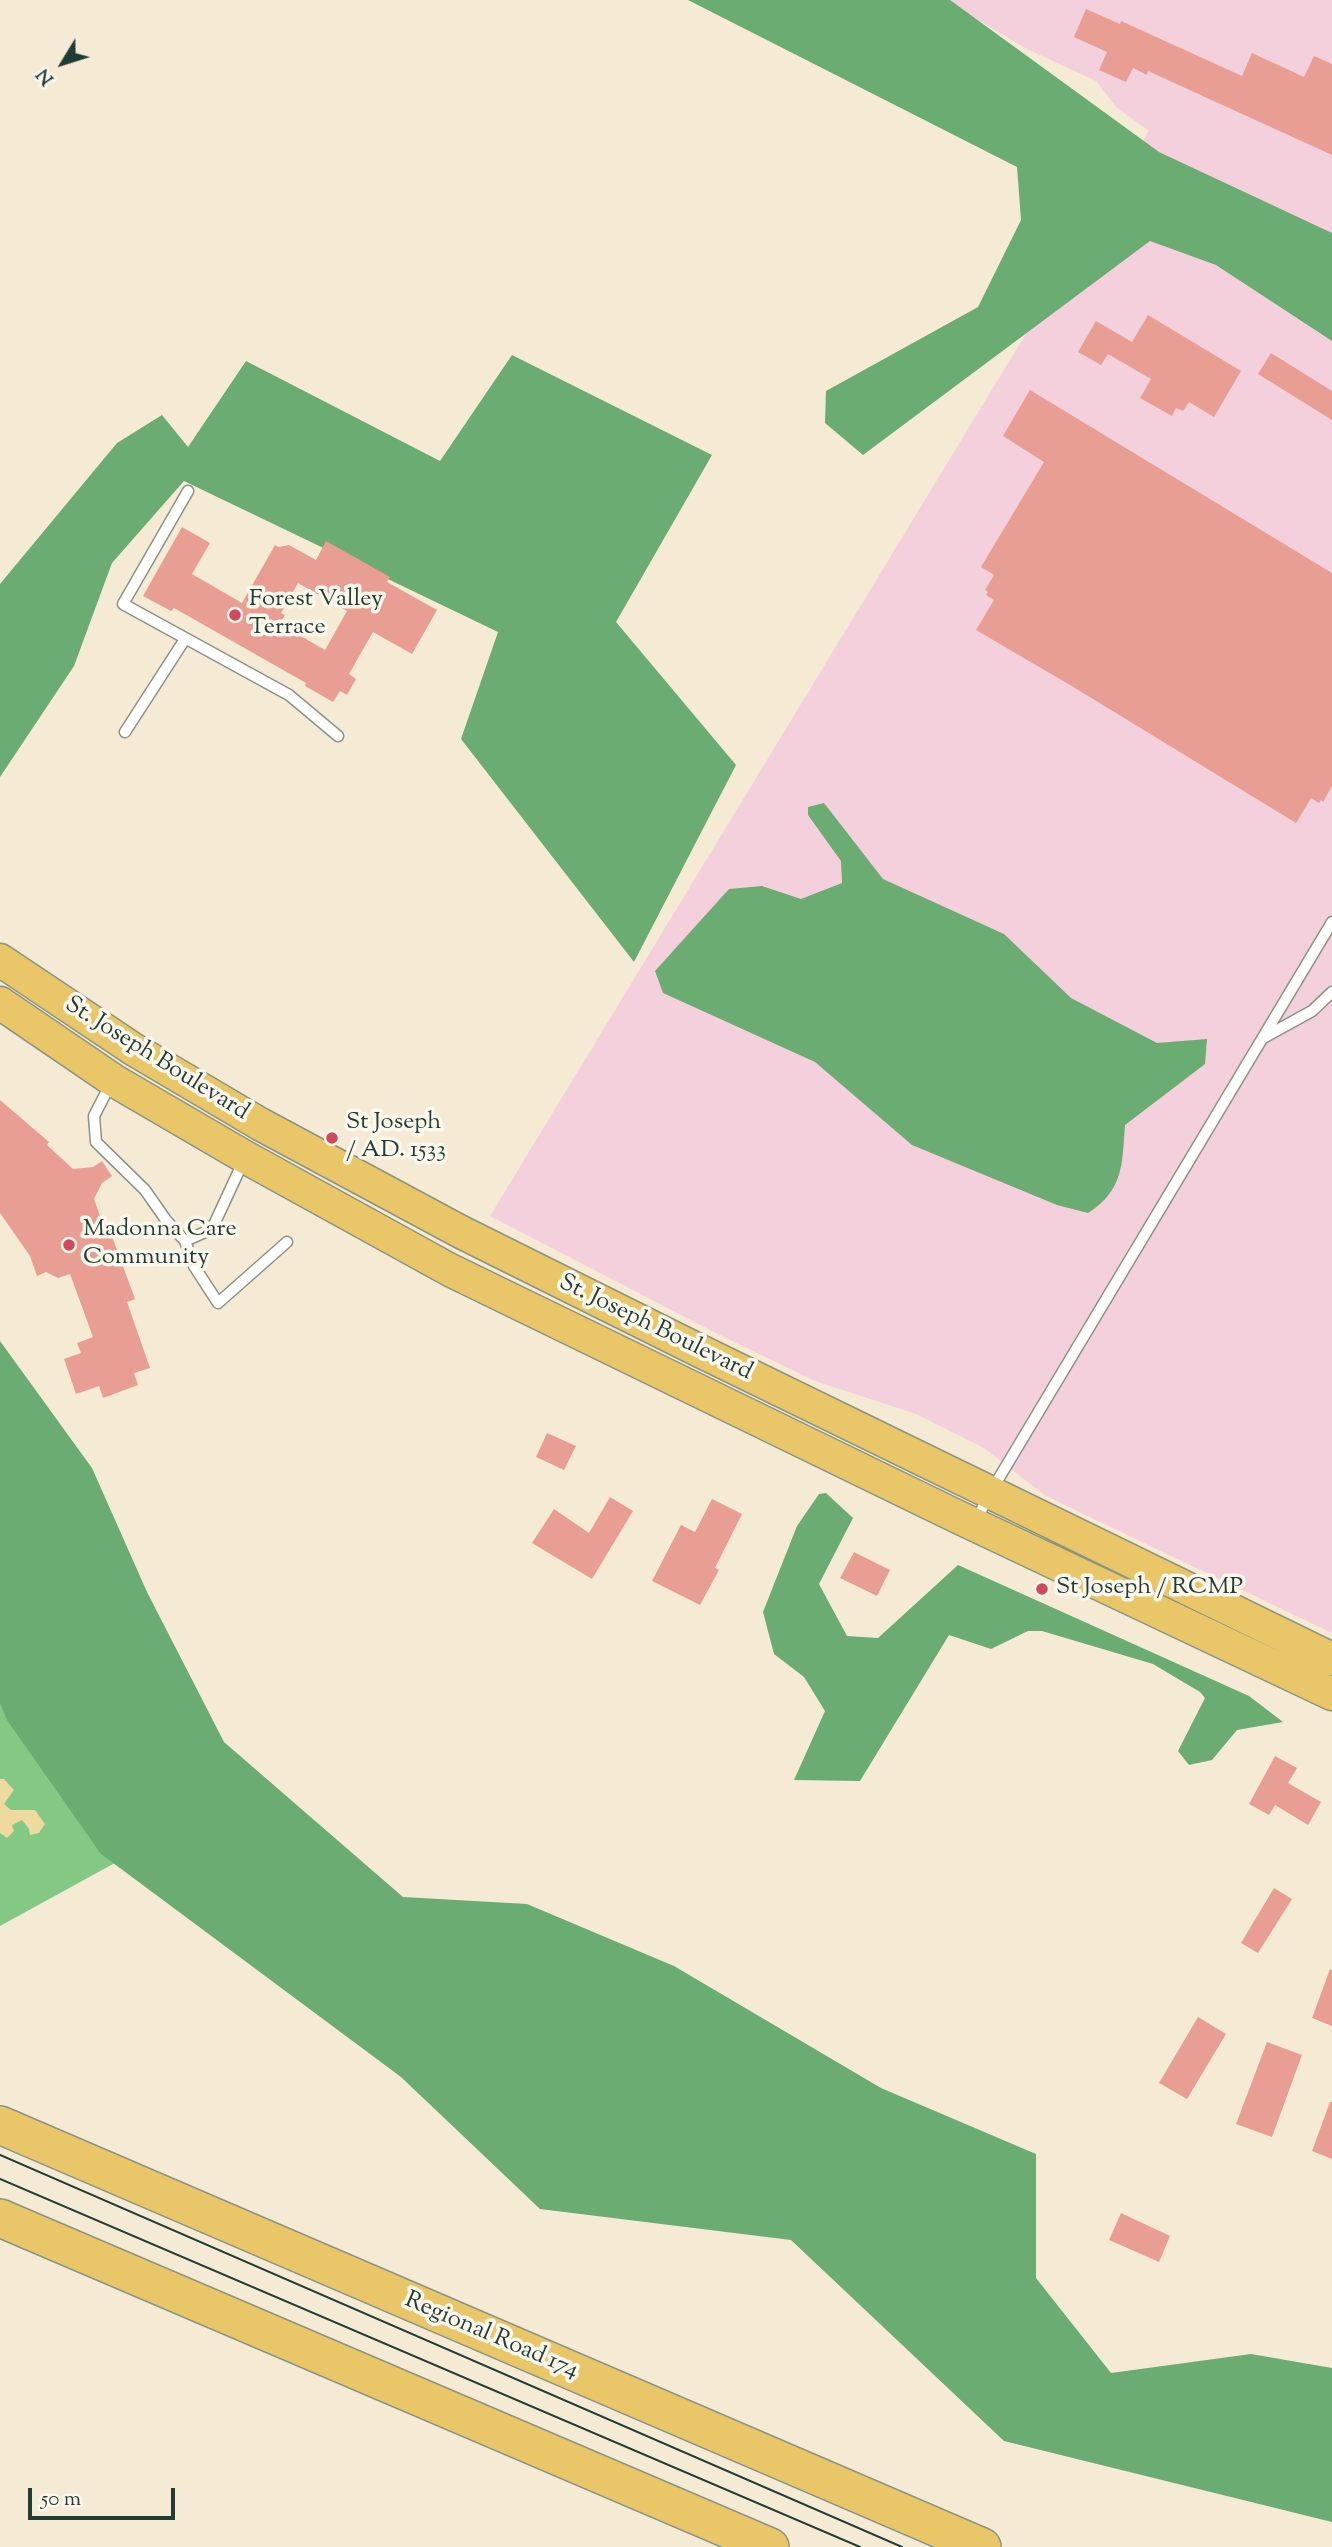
<!DOCTYPE html>
<style>
body{margin:0}
#map{position:relative;width:1332px;height:2547px;overflow:hidden;background:#f5ebd4;font-family:"Sorts Mill Goudy",serif}
canvas{display:block}
.north{position:absolute;left:28px;top:28px;width:70px;height:70px;-webkit-text-stroke:5px #fbf7ec;paint-order:stroke;rotate:232deg;font-size:19px;font-weight:700;line-height:28px;text-align:center;color:#1f3d34}
.north::after{content:'';display:block;margin:auto;width:24px;height:32px;background:#1f3d34;clip-path:polygon(50% 0,100% 100%,50% 72%,0 100%)}
.scale{position:absolute;left:28px;top:2488px;width:147px;height:32px;box-sizing:border-box;border:4px solid #1f3d34;border-top:0;padding-left:9px;font-size:21px;line-height:24px;white-space:nowrap;color:#1f3d34;-webkit-text-stroke:5px #fbf7ec;paint-order:stroke}
</style>
<div id="map">
<canvas width="1332" height="2547"></canvas>
<div class="north">N</div>
<div class="scale">50 m</div>
</div>
<script>
const ctx = document.querySelector('canvas').getContext('2d');
ctx.lineJoin = 'round';
function fill(path, color) {
  ctx.fillStyle = color;
  ctx.fill(path, 'evenodd');
}
function stroke(path, color, width, dash) {
  ctx.strokeStyle = color;
  ctx.lineWidth = width;
  ctx.lineCap = dash ? 'butt' : 'round';
  ctx.setLineDash(dash || []);
  ctx.stroke(path);
}
function drawText(font, color, halo, rows, align = 'center') {
  ctx.font = font + ' "Sorts Mill Goudy",serif';
  ctx.lineWidth = 7;
  ctx.setLineDash([]);
  ctx.textBaseline = 'middle';
  ctx.strokeStyle = halo;
  ctx.fillStyle = color;
  for (const [text, x, y, turn = 0] of rows) {
    ctx.save();
    ctx.translate(x, y);
    ctx.rotate((+turn || 0) * Math.PI / 180);
    ctx.textAlign = isNaN(turn) ? turn : align;
    if (halo) ctx.strokeText(text, 0, 0);
    ctx.fillText(text, 0, 0);
    ctx.restore();
  }
}
const built = new Path2D(`
 M944,0H1332V1633L1046,1496L984,1448L916,1414L815,1381L712,1331L490,1216L1149,131L1116,107L1096,81L1027,49Z`);
const green = new Path2D(`
 M0,1626L144,1847L0,1926Z`);
const forest = new Path2D(`
 M688,0H950L1159,152L1332,233V341L1216,265L1150,241L863,455L825,423L826,391L978,307L1021,220L1017,167Z
 M512,355L712,455L616,622L736,765L634,962L461,739L498,632L184,481L112,563L74,666L0,777V584L117,443L162,415L188,447L246,361L440,461Z
 M824,803L883,879L1004,934L1071,998L1157,1043L1207,1039L1205,1064L1125,1125C1122,1164 1124,1190 1088,1213L1057,1205L912,1145L815,1062L663,993L655,971L729,889L762,886L801,899L842,883L841,861L808,815V807Z
 M0,1341L92,1468L147,1592L224,1742L403,1897L527,1904L674,1966L881,2088L1036,2154V2278L1111,2373L1251,2354L1332,2368V2522L1004,2441L791,2240L540,2209L401,2077L101,1854L7,1720L0,1703Z
 M826,1493L853,1518L819,1584L847,1636L878,1638L958,1565L1249,1696L1283,1722L1237,1730L1212,1760L1189,1765L1178,1751L1205,1698L1200,1692L1153,1664L1042,1631H1028L991,1649L949,1635L860,1781L794,1780L825,1711L804,1677L774,1654L763,1612L797,1526L819,1494Z`);
const sand = new Path2D(`
 M0,1779H4L14,1790L4,1804L11,1810H35L45,1824L39,1833L30,1835L29,1829L22,1820L12,1825L14,1831L7,1838L0,1833Z`);
const building = new Path2D(`
 M1086,9L1120,24L1121,21L1242,76L1252,53L1304,77L1314,56L1332,64V155L1148,71L1147,75L1133,68L1126,82L1099,70L1107,52L1074,37Z
 M1148,315L1241,371L1214,417L1189,402L1183,411L1176,408L1172,416L1140,398L1151,379L1108,354L1101,365L1078,352L1096,321L1132,342Z
 M1271,353L1332,391V420L1258,374Z
 M1030,390L1332,573V786L1323,802L1321,800L1319,803L1311,798L1296,823L1075,688L976,630L994,600L986,595L988,592L985,590L994,575L981,567L1044,462L1003,436Z
 M182,527L210,543L192,574L242,603L275,545L279,547L289,545L316,560L326,541L390,577L387,582L437,610L412,654L373,632L349,674L356,679L347,695L340,691L333,702L305,686L306,683L174,608L171,611L143,596ZM298,583L347,611L325,650L280,624L285,615L281,613Z
 M0,1100L49,1142L47,1145L73,1169L93,1167L102,1161L112,1176L102,1183L94,1199L106,1233L110,1231L135,1299L127,1302L150,1368L134,1373L138,1385L103,1398L99,1386L76,1394L64,1359L81,1353L77,1343L93,1337L70,1274L58,1278L46,1272L37,1276L30,1256L0,1213Z
 M547,1433L576,1446L564,1470L536,1457Z
 M610,1497L633,1511L592,1579L532,1543L554,1509L589,1533Z
 M712,1499L742,1514L715,1568L719,1570L700,1605L652,1581L681,1525L695,1532Z
 M854,1552L890,1570L877,1596L840,1578Z
 M1275,1756L1297,1768L1288,1783L1321,1802L1308,1825L1275,1805L1269,1815L1249,1804Z
 M1274,1888L1292,1899L1258,1953L1241,1943Z
 M1330,1969L1332,1970V2026L1312,2018Z
 M1198,2017L1226,2034L1187,2099L1159,2083Z
 M1267,2042L1302,2055L1272,2137L1236,2124Z
 M1330,2102H1332V2159L1312,2151Z
 M1121,2213L1170,2236L1159,2262L1109,2240Z`);
const service = new Path2D(`
 M188,491L123,604L289,695L338,736
 M125,732L185,639
 M1263,1038L1312,1011L1332,992
 M111,1083L94,1116L96,1142L145,1190L166,1220L185,1241L212,1229L243,1162
 M185,1241L194,1266L218,1303L287,1242
 M976,1521L990,1493L1332,922`);
const primary = new Path2D(`
 M0,960L133,1049L260,1124L461,1232L698,1350L1332,1659
 M0,1003L113,1080L245,1157L450,1270L956,1516L1332,1694`);
const motorway = new Path2D(`
 M0,2125L982,2547
 M0,2218L770,2547`);
const tram = new Path2D(`
 M0,2155L902,2547
 M0,2179L860,2547`);
const markers = [
 [235,615,7,"#d1495b"],
 [332,1138,7,"#d1495b"],
 [69,1245,7,"#d1495b"],
 [1042,1589,7,"#d1495b"]
];
const poiNames = [
 ["Forest Valley",249,601],
 ["Terrace",249,629],
 ["St Joseph",346,1124],
 ["/ AD. 1533",346,1152],
 ["Madonna Care",83,1231],
 ["Community",83,1259],
 ["St Joseph / RCMP",1056,1589]
];
const streetNames = [
 ["St. Joseph Boulevard",156,1060,32],
 ["St. Joseph Boulevard",655,1329,26],
 ["Regional Road 174",491,2337,23]
];
fill(built, '#f4cfdc');
fill(green, '#83c883');
fill(forest, '#6aac71');
fill(sand, '#eeda9e');
fill(building, '#e99e93');
stroke(service, '#8a9484', 13);
stroke(primary, '#8a9484', 35);
stroke(motorway, '#8a9484', 40);
stroke(service, '#fff', 10);
stroke(primary, '#e9c769', 32);
stroke(motorway, '#e9c769', 37);
stroke(tram, '#1f3d34', 2);
for (const [x, y, r, color] of markers) {
  const dot = new Path2D();
  dot.arc(x, y, r, 0, 2 * Math.PI);
  ctx.fillStyle = color;
  ctx.fill(dot);
  stroke(dot, '#fbf7ec', 2.5);
}
drawText('24px', '#1f3d34', '#fbf7ec', poiNames, 'left');
drawText('24px', '#1f3d34', '#fbf7ec', streetNames);
</script>
